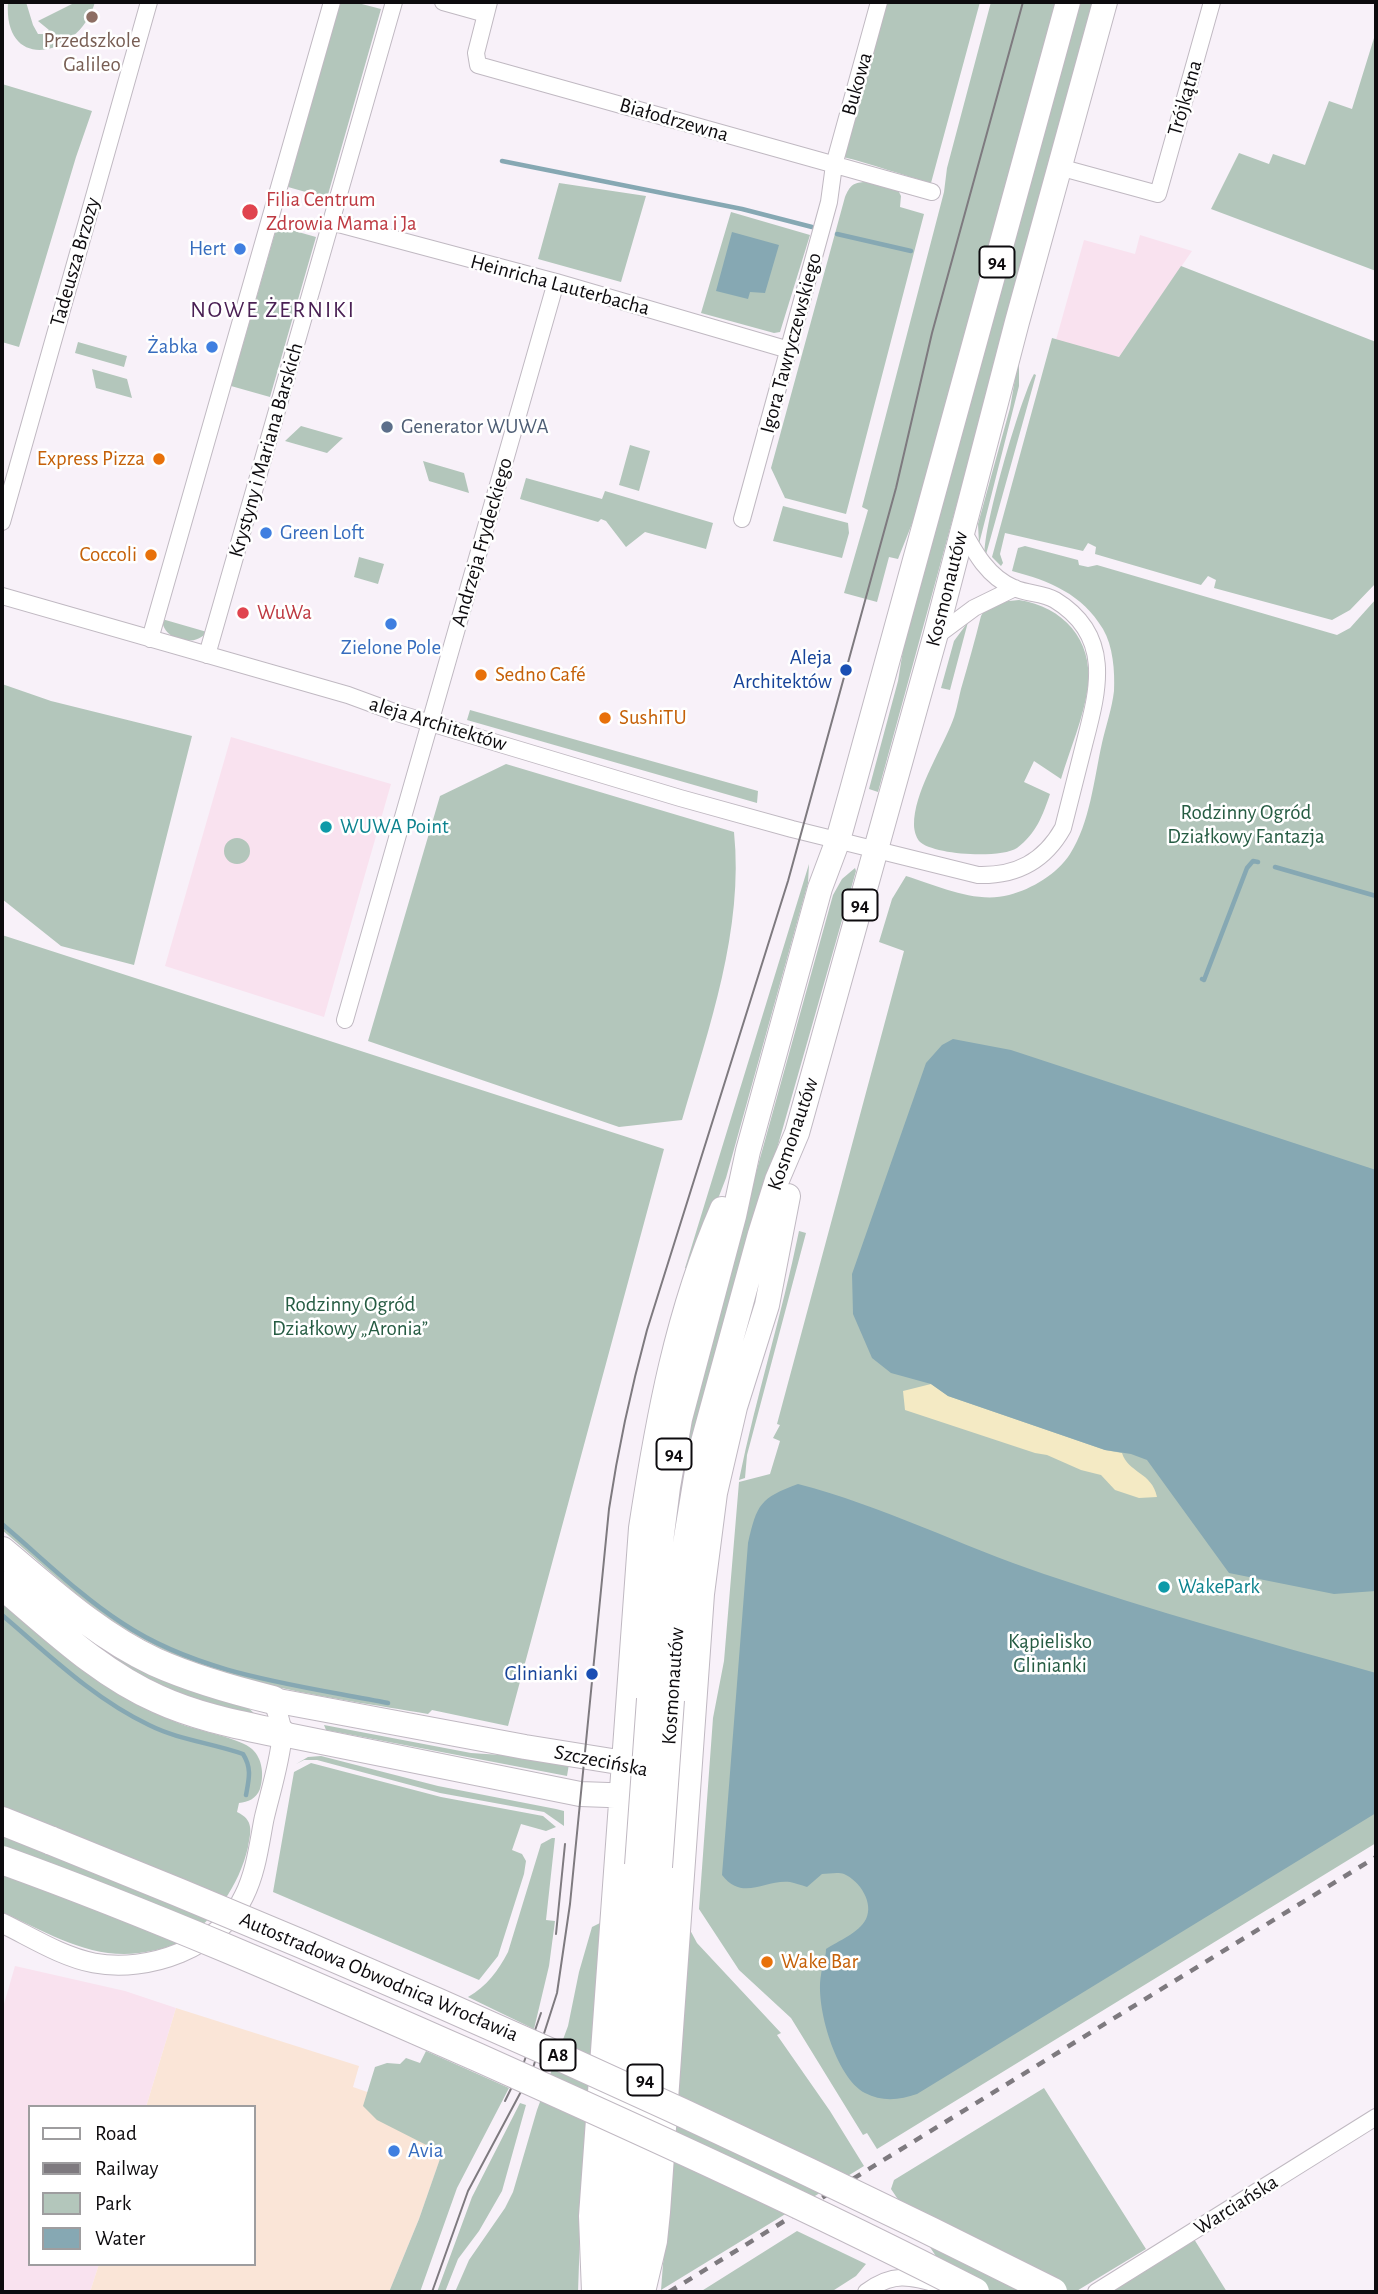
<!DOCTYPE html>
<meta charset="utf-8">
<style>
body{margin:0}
#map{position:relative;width:1378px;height:2294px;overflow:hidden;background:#f8f1f9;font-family:"Alegreya Sans",sans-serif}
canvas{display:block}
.frame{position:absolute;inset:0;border:4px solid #0d0b0e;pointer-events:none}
.legend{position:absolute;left:28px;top:2105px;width:228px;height:161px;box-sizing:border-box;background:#fff;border:2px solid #9e9d9f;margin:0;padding:9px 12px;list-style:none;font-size:21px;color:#0d0b0e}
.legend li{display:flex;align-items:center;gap:14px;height:35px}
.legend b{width:35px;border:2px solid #9e9d9f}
</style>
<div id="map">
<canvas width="1378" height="2294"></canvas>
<div class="frame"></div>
<ul class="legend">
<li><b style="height:9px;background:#fff"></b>Road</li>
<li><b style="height:9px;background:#7e7a7f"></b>Railway</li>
<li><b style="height:19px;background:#b3c6bb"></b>Park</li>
<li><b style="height:19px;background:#86a8b3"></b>Water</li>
</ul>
</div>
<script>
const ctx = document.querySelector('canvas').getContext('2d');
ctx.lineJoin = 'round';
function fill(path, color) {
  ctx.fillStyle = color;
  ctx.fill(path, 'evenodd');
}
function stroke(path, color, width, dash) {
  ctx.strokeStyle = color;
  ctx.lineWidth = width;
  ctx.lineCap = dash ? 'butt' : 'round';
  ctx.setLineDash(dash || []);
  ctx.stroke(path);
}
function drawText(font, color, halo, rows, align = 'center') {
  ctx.font = font + ' "Alegreya Sans",sans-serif';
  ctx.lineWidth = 5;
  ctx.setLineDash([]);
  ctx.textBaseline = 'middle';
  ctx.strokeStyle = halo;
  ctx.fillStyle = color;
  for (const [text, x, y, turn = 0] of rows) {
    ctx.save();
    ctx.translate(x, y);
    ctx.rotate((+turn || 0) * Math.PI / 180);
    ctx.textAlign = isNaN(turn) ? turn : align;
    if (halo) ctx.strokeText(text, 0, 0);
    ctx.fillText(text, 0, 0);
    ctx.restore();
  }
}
const commercial = new Path2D(`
 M1140,235L1192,251L1119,357L1056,340L1084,240L1135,254Z
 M231,737L391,784L324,1017L165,966Z
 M15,1966L125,1991L176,2008L146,2107H30V2264H99L90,2292H2V2011Z`);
const industrial = new Path2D(`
 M176,2008L359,2066L353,2087L453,2122L419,2219L389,2292H90L99,2264H254V2107H146Z`);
const green = new Path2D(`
 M8,2H26L33,25L38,34H43L49,30L38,21L76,2H95C80,56 3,75 8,2Z
 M340,2H354L381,9L327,198L288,187Z
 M885,2H980L931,183C901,175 873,164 843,157Z
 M991,2H1058L921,501L898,559L889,557L877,602L844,593L868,510L862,507L944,192L947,168Z
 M1077,2H1094L878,792L869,789L898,681L908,619Z
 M1374,38L1376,39V271L1211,209L1239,153L1269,164L1273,154L1305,165L1329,101L1352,109Z
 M2,84L92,111L76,157L19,347L2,342Z
 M865,179L897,188L901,196L900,207L924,214L846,514L785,498L771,468L845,197C850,186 852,183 864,182Z
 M559,183L646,196L621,282L538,259Z
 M731,212L810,235L780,332L774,333L701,313Z
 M277,226L316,237L270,397L231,386Z
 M1181,266L1376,342V583L1350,610L1332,620L1214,588L1216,580L1208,576L1201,585L1095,554L1096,547L1088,543L1083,551L1005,533L1000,554L1003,563L1001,566L992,557L1052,338L1119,357Z
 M78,342L127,356L124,367L75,353Z
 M1019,356V386L979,544L978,524L1010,408Z
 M92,369L127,379L132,398L96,388Z
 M1034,374L1036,375L985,558C980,536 1021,397 1034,374Z
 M301,426L343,438L327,453L285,441Z
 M630,445L650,451L639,491L619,485Z
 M423,461L464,473L469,493L429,481Z
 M526,478L602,499L605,491L713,523L706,549L645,532L626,547L606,521L601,519L598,522L520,499Z
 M783,506L848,523L849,533L842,558L773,541Z
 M1025,546L1078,560L1079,565L1088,567L1097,565L1337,635L1350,628L1376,599V1843L877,2149L867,2133L863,2135L791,2018L739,1970L699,1909L713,1718L724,1661L739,1482L770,1474L780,1441L773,1438L780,1425L777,1424L904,951L879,942L892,899L906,876C938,886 976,904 1009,895C1032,889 1057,874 1070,854C1090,823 1094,779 1102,743C1106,726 1112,708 1114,691C1115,671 1113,646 1103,629C1082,594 1050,581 1012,571L1018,548Z
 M359,557L384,564L378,584L354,577Z
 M1019,600C1063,607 1093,639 1088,686C1084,717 1070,749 1061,779L1034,761L1024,782L1050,794C1043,815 1036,834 1017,848C1000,859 932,855 919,841C916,837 914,830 914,825C914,793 939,754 951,725C956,714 958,701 961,689C968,665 975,640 981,616L987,606L999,602Z
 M162,619L207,632C195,648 163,641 162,619Z
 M968,622L950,690L941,688L954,641Z
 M2,684L51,701L192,736L134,965L61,946L2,899Z
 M470,710L758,791L757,803L467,720Z
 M506,764L734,832C744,929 709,1028 682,1120L619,1127L368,1041L440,796Z
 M224 851a13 13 0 1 1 26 0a13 13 0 1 1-26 0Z
 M809,864L808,883L726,1178L691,1269L685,1268Z
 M855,868L856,871L776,1152L674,1549L669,1545L680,1464L744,1216L833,895L842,879Z
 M2,935L664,1149L508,1726L432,1710L428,1714C324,1696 214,1685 122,1627C79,1600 41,1563 2,1530Z
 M799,1231L806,1233L747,1455L745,1478L739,1480C756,1396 782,1315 799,1231Z
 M2,1561L245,1705L256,1715L189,1699L115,1663L2,1575Z
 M2,1599L122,1696C141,1707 160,1716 181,1724C197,1730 242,1739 252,1749C263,1759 264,1776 260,1789C256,1799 248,1802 239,1803L237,1812C254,1820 251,1831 248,1847C239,1886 215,1920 181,1941C169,1948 153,1951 139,1953C91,1960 44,1931 2,1912Z
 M324,1725L471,1753L531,1757L569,1764L567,1776L326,1730Z
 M321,1756L438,1786L556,1809L564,1811V1826L544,1812L440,1793L317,1760H304L296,1764L308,1757Z
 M311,1763L441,1797L543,1816L556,1827L546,1831L521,1824L512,1850L522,1854L526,1861L524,1874L498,1956L479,1980L273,1892L294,1772Z
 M552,1838H555L546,1920L555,1921L549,1966L534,2029L468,1997C487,1986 498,1971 508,1952L541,1844Z
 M600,1923L602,1933L580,2235L578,2292H455L469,2260L505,2208L513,2192L537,2110L568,2026L579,1972L592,1927Z
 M689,1928L697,1943L781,2033L777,2035L830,2111L864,2166L661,2290Z
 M426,2051L509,2088L457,2188L420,2292H389L419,2219L442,2153L377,2120L363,2106L375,2067L387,2063L400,2064L406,2058L420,2063Z
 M1044,2088L1146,2249L1075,2292H960L891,2189L894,2180Z
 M520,2103L526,2105L502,2191L479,2231L458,2259L445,2292H437L472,2197Z
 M797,2231L866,2264L856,2276L831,2292H700Z
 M1194,2239L1227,2292H1110Z`);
const sand = new Path2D(`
 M931,1384L948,1396L1105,1450L1122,1453C1128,1473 1152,1472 1157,1497L1139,1498L1115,1490L1101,1475L1081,1470L1047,1455L1035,1453L905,1410L903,1391Z`);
const water = new Path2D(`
 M732,232L779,245L765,293L750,292L748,299L716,291Z
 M953,1039L1011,1050L1376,1170V1591L1334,1594L1229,1573L1147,1460L1131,1454L1105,1450L948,1396L931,1384L891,1373L872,1358L853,1314L852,1274L926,1063L942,1045Z
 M798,1484C883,1506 961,1546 1044,1574C1153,1611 1265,1642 1376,1673V1813L917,2094C900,2100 882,2102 865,2093C836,2078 815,2006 821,1975C822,1966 826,1959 826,1949C838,1941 859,1933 866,1919C874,1903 860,1881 844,1874C838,1872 828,1874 822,1874L807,1887C801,1885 795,1883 790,1882C765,1879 743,1902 722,1875L748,1543C757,1504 760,1498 798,1484Z`);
const stream = new Path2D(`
 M502,161L742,209L812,227
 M837,234L911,251
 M1275,867L1376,896
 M1202,979L1204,980L1247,868L1253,861L1258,862
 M2,1524C41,1557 79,1595 122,1623C200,1675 298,1685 388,1703
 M2,1615C49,1655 94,1699 149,1725C179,1740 212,1743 243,1754C252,1768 249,1779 246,1795`);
const minor = new Path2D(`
 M443,2L486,14
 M489,2L476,53L478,65L932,192
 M1059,167L1158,194L1212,2
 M331,222L556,282L789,350
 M742,519L829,202L834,165L879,2
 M2,522L149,2
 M2,596L348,695L397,713L680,798L792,829L978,875C1016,876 1044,862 1063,828C1070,800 1077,772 1084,745C1098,691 1114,636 1055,600C1043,593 1028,594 1014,588C988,577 975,553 962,529
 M935,637L974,608L1015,588
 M150,639L332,2
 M207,655L394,2
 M345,1020L556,282
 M866,2292C892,2272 910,2276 940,2285
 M1096,2292L1376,2117`);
const tertiary = new Path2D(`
 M2,1923C31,1937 62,1957 94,1963C148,1973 220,1948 244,1896C256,1872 259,1845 264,1819C270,1793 280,1762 282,1736C283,1725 276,1711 273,1700`);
const primary = new Path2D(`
 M649,1699L660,1550L668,1487L680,1419L734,1216L748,1151L820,888L838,840L852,790L1068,2
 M273,1700L525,1747L637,1765
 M672,1700L683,1556L700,1453L760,1234L777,1180L797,1133L935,637L1017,322L1105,2
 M282,1734L580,1794L636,1796
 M607,2288L637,1865
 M594,2292L591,2216L641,1528C658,1417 677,1313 722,1209
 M630,2292L660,1867
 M643,2292L655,2241L658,2212L702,1594L715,1493L735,1407L767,1305L788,1196`);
const motorway = new Path2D(`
 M2,1551C50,1591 97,1635 155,1662C193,1679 232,1690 273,1700
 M2,1585C51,1626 99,1673 158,1699C197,1717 240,1725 282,1734
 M2,1821L52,1841`);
const tram = new Path2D(`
 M556,1934L565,1844
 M505,2101L524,2062L541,2013
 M432,2292L468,2191L532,2071L557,1993L570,1904L609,1509C618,1449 631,1389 647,1330L788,881L896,488L932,333L1023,2`);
const rail = new Path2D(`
 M669,2292L1376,1857`);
const primaryBridge = new Path2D(`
 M637,1865L649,1699
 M660,1867L672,1700`);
const motorwayBridge = new Path2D(`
 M52,1841C392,1977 726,2127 1053,2292
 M2,1860C163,1918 320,1988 477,2057C644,2132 812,2208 975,2292`);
const markers = [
 [92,17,7,"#8d6e63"],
 [250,212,9,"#e0444e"],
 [240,249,7,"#3f7fe0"],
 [212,347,7,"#3f7fe0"],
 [387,427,7,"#5c6f8a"],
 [159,459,7,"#e8710a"],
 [266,533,7,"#3f7fe0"],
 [151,555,7,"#e8710a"],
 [243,613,7,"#e0444e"],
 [391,624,7,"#3f7fe0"],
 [846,670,7,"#1a4fb4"],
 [481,675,7,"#e8710a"],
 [605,718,7,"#e8710a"],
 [326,827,7,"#0f9aa8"],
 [1164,1587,7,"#0f9aa8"],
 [592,1674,7,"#1a4fb4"],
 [767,1962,7,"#e8710a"],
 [394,2151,7,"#3f7fe0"]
];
const shields = [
 [997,262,35],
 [860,905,35],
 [674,1454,35],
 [558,2055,35],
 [645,2080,35]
];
const shieldNames = [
 ["94",997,262],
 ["94",860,905],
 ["94",674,1454],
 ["A8",558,2055],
 ["94",645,2080]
];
const educationNames = [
 ["Przedszkole",92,41],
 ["Galileo",92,65]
];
const streetNames = [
 ["Bukowa",857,84,-74],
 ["Trójkątna",1185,98,-74],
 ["Białodrzewna",674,120,16],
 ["Tadeusza Brzozy",75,262,-74],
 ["Heinricha Lauterbacha",560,285,15],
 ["Igora Tawryczewskiego",791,343,-75],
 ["Krystyny i Mariana Barskich",266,450,-74],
 ["Andrzeja Frydeckiego",482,542,-74],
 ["Kosmonautów",947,589,-76],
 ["aleja Architektów",438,724,17],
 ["Kosmonautów",793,1134,-71],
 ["Kosmonautów",673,1686,-86],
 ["Szczecińska",601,1761,11],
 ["Autostradowa Obwodnica Wrocławia",379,1977,23],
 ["Warciańska",1236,2205,-32]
];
const healthNames = [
 ["Filia Centrum",266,200],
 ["Zdrowia Mama i Ja",266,224],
 ["WuWa",257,613]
];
const shopNames = [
 ["Hert",226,249],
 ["Żabka",198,347],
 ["Green Loft",280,533,"left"],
 ["Zielone Pole",391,648,"center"],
 ["Avia",408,2151,"left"]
];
const serviceNames = [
 ["Generator WUWA",401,427]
];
const foodNames = [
 ["Express Pizza",145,459,"right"],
 ["Coccoli",137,555,"right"],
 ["Sedno Café",495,675],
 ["SushiTU",619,718],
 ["Wake Bar",781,1962]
];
const transitNames = [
 ["Aleja",832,658],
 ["Architektów",832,682],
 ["Glinianki",578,1674]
];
const parkNames = [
 ["Rodzinny Ogród",1246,813],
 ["Działkowy Fantazja",1246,837],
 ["Rodzinny Ogród",350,1305],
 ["Działkowy „Aronia”",350,1329],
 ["Kąpielisko",1050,1642],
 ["Glinianki",1050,1666]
];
const cultureNames = [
 ["WUWA Point",340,827],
 ["WakePark",1178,1587]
];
const neighbourhoodNames = [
 ["NOWE ŻERNIKI",273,310]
];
fill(commercial, '#f9e2ef');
fill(industrial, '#fae5d7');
fill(green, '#b3c6bb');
fill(sand, '#f4eac4');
fill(water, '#86a8b3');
stroke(stream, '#86a8b3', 4.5);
stroke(minor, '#c0b9c2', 18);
stroke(tertiary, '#c0b9c2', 21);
stroke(primary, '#c0b9c2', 26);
stroke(motorway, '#c0b9c2', 30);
stroke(minor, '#fff', 16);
stroke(tertiary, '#fff', 19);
stroke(primary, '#fff', 24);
stroke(motorway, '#fff', 28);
stroke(tram, '#7e7a7f', 2);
stroke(rail, '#7e7a7f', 4.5, [9, 9]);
stroke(primaryBridge, '#c0b9c2', 26, []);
stroke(motorwayBridge, '#c0b9c2', 30, []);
stroke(primaryBridge, '#fff', 24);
stroke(motorwayBridge, '#fff', 28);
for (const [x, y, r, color] of markers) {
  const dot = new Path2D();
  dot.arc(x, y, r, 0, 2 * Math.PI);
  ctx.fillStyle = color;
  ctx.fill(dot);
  stroke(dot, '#fff', 2.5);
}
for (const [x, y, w] of shields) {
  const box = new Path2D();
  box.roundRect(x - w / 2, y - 15.5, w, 31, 5);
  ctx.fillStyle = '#fff';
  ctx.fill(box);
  stroke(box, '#0d0b0e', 2);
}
drawText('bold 19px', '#0d0b0e', null, shieldNames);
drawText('21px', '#785e54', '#fff', educationNames);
drawText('21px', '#0d0b0e', '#fff', streetNames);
drawText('21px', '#be3a42', '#fff', healthNames, 'left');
drawText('21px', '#366cbe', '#fff', shopNames, 'right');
drawText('21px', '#4e5e75', '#fff', serviceNames, 'left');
drawText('21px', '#c56008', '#fff', foodNames, 'left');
drawText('21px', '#164399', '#fff', transitNames, 'right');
drawText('21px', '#265c43', '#fff', parkNames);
drawText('21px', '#0d838f', '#fff', cultureNames, 'left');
ctx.letterSpacing = '2px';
drawText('23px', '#4a2054', '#fff', neighbourhoodNames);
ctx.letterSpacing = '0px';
</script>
